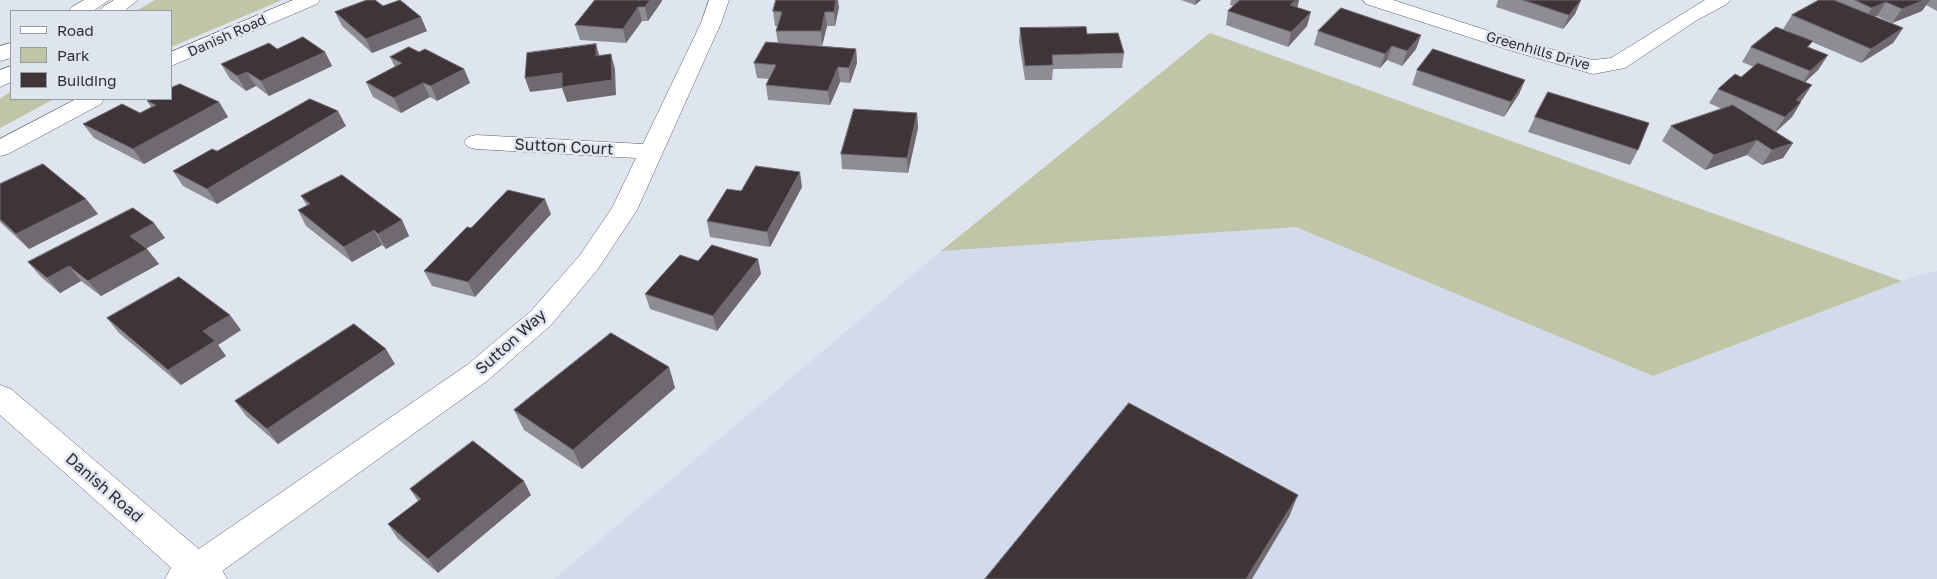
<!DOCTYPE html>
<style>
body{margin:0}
#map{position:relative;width:1937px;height:579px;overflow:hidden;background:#dfe5ef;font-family:"Golos Text",sans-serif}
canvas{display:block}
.legend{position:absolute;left:10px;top:10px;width:162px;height:90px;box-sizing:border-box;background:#dfe5ef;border:1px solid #979ca3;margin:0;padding:6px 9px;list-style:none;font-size:15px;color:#2c2e32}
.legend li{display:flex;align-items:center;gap:10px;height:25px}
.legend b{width:25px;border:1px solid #979ca3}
</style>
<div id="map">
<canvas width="1937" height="579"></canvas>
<ul class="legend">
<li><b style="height:6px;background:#fff"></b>Road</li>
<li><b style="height:14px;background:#bfc5a6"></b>Park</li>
<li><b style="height:14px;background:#3f3538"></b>Building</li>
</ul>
</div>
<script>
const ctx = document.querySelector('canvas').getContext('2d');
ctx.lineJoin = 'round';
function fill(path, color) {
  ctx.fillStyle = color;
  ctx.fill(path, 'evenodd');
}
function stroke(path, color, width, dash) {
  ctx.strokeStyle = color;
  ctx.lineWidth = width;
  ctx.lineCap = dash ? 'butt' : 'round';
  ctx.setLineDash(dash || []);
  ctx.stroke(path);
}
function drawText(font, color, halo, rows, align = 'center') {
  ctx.font = font + ' "Golos Text",sans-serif';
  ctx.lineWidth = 5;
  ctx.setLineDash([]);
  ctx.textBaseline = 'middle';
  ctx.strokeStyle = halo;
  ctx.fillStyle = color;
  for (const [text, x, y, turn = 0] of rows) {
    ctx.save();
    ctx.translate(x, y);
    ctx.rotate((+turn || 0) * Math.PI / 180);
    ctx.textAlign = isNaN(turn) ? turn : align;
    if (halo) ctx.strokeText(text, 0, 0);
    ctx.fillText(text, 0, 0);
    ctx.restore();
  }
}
const built = new Path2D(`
 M1296,227L1653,376L1915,276L1937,271V579H554L941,251Z`);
const green = new Path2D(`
 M155,0H282L171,47V11H136Z
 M1210,33L1902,281L1653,376L1296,227L941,251Z
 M11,91V99H54L0,128V99Z`);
const street = new Path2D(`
 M709,0H729L721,23L637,210L598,269L551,325L487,381L211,579H165L171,568L467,365L531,311L580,255L612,208L636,158L476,149L468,147L464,142L468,137L476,135L643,144L701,23Z
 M1363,0H1393L1523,42L1593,60L1611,58L1705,0H1730L1727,4L1697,20L1625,68L1593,74L1509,50L1366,4Z`);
const secondary = new Path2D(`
 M293,0H320L317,4L171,66V52Z
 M76,99H104L101,104L8,154L0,156V139Z
 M0,385L11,389L221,568L227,579H184L0,415Z`);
const primary = new Path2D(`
 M84,0H109L93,11H69L72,7Z
 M114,0H138L124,11H100L103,7Z
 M11,43V58L0,61V46Z
 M11,66V82L0,87V70Z`);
const wall = new Path2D(`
 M595,0L662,1L648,21H642L626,43L580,40L575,25Z
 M1181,0H1201L1195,5Z
 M1231,0H1299L1297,7L1307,26L1288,47L1226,25L1228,11L1234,6L1230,5Z
 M1498,0H1581L1575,14L1563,29L1496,7Z
 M1835,0H1937V11L1926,5L1922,11L1892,23L1877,16L1875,17L1903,28L1893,43L1861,63L1812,42L1809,47L1828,55L1818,70L1805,82L1802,100L1800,102H1801L1792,117L1776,132L1793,143L1783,158L1762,165L1747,155L1705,170L1662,141L1671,126L1722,109L1709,103L1718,89L1741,77L1754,67L1742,62L1751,47L1796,35L1783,29L1792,15Z
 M383,6L427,31L372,53L342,26L335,12Z
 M839,7L835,26H827L822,46L813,45L856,49L857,63L850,83L840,82L830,105L768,100L766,85L769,79L757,78L754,63L778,43L776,31L778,26H775L773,11Z
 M1020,28L1087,34L1124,53L1122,68L1053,69L1052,80H1025L1019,42Z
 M1318,31L1421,35L1416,49L1402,66L1387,60L1380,68L1314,45Z
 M325,52L332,66L269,96L256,86L246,91L230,79L221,64Z
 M419,52L464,69L470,83L437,101L430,97L401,113L373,97L366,82L395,67L390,57Z
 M1417,70L1525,80L1519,94L1504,117L1412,85Z
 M147,101L219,102L228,117L144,164L94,138L83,124L140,113L151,107Z
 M917,113L918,128L908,173L842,169L841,154Z
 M1535,117L1638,150L1630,165L1528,132Z
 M346,126L217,204L183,186L173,171L217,151Z
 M0,184L86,199L98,214L29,249L0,222Z
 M802,187L770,247L710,237L707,221L741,191Z
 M301,196L402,220L409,236L386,249L382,245L352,262L306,226L298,210L307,206Z
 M551,214L475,297L432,286L424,271L471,228Z
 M154,223L165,238L146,248L159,264L101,296L81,281L60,293L41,277L28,262Z
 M758,259L761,274L717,331L650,309L645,294L698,261Z
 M107,318L241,330L218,345L226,356L181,385L119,333Z
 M395,364L278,444L246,416L235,401Z
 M669,367L675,388L582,469L524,430L514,410Z
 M410,489L531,495L438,573L398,539L388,524L418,501Z`);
const shadedWall = new Path2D(`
 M650,0H662V1L648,21L645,7Z
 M836,0H838L839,7L835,26L834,12Z
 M1196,0H1201L1195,5Z
 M1296,0H1299L1297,10L1290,5Z
 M1581,0L1575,14L1563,29L1569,15Z
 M1924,0H1930L1922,11L1892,23L1902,9Z
 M1886,2L1877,16L1862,22L1872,8Z
 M638,7L642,21L626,43L623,29Z
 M825,12L827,26L822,46L821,31Z
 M1311,12L1307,26L1288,47L1291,32Z
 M421,17L427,31L372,53L366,39Z
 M1903,28L1893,43L1861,63L1871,49Z
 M1421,35L1416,49L1402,66L1407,51Z
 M596,44L600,58L596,56Z
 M1392,46L1387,60L1380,68L1385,54Z
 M856,49L857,63L850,83L849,68Z
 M325,52L332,66L269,96L261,81Z
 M611,54L615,69L616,95L567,102L562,88L530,92L525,78Z
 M1828,55L1818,70L1801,86L1810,71Z
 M838,67L840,82L830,105L828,91Z
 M464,69L470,83L437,101L431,86Z
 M247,72L256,86L246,91L237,76Z
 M1525,80L1519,94L1504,117L1511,102Z
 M423,83L430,97L401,113L394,98Z
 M1812,85L1802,100L1786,115L1796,100Z
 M219,102L228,117L144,164L133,149Z
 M1801,102L1792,117L1775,132L1785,117Z
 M338,111L346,126L217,204L207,189Z
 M917,113L918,128L908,173L907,158Z
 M1757,140L1747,155L1705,170L1714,155Z
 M1793,143L1783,158L1762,165L1772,150Z
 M800,172L802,187L770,247L767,232Z
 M86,199L98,214L29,249L16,234Z
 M545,199L551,214L475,297L468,282Z
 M402,220L409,236L386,249L378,234Z
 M154,223L165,238L142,251L130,236Z
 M374,230L382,245L352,262L344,247Z
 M147,249L159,264L101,296L88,281Z
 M758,259L761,274L717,331L713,316Z
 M69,266L81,281L60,293L47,278Z
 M230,315L241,330L218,345L226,356L181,385L168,370L203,331Z
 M386,349L395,364L278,444L267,429Z
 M669,367L675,388L582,469L573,450Z
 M524,481L531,495L438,573L428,559Z
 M1298,495L1289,517L1252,579H1246Z`);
const building = new Path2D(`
 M367,0H375L383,6L400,0L421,17L366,39L335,12Z
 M595,0H650L645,7H638L623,29L575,25Z
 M776,0H836L834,12H825L821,31H776L782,12L773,11Z
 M1240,0H1296L1290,5L1311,12L1291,32L1228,11Z
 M1523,0H1581L1569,15Z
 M1819,0H1834L1903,28L1871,49L1792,15Z
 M1855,0H1924L1902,9L1886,2L1872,8Z
 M1341,8L1421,35L1407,51L1392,46L1385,54L1318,31Z
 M1086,27L1087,34L1118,33L1124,53L1052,55L1053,65L1025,66L1020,28Z
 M1776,27L1813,41L1807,47L1828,55L1810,71L1751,47Z
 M303,37L325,52L261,81L247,72L237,76L221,64L269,43L277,49Z
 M766,42L856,49L849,68L838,67L828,91L766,85L776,65L754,63Z
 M596,44V56L611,54L612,80L562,87V73L525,78L527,53Z
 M409,47L419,52L425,49L464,69L431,86L423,83L394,98L366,82L402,63L390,57Z
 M1433,49L1525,80L1511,102L1417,70Z
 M1758,63L1812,85L1796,100L1801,102L1785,117L1718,89L1735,74L1741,77Z
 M180,84L219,102L133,149L83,124L122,104L140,113L156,105L147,101L152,99H171V88Z
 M1548,92L1649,123L1638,150L1535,117Z
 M310,99L338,111L207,189L173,171L212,149L217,151Z
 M1733,105L1793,143L1772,150L1757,140L1714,155L1671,126Z
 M854,109L917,113L907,158L841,154Z
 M43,164L86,199L16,234L0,219V184Z
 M756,166L800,172L767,232L707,221L727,189L741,191Z
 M342,175L402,220L378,234L374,230L344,247L298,210L310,204L301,196Z
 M508,190L545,199L468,282L424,271L467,227L471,228Z
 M133,208L154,223L130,236L147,249L88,281L69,266L47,278L28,262Z
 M712,245L758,259L713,316L645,294L680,255L698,261Z
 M179,277L230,315L203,331L215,341L168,370L107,318Z
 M354,324L386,349L267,429L235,401Z
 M611,333L669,367L573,450L514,410Z
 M1129,403L1298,495L1246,579H985Z
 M473,441L524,481L428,559L388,524L421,499L410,489Z`);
const farStreetnames = [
 ["Danish Road",227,36,-24],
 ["Greenhills Drive",1538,51,16]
];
const streetNames = [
 ["Sutton Court",564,147,3],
 ["Sutton Way",511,342,-42],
 ["Danish Road",104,488,41]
];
fill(built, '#d2daeb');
fill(green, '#bfc5a6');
stroke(street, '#5a5e67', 1);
stroke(secondary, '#5a5e67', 1);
stroke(primary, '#5a5e67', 1);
fill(street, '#fff');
fill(secondary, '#fff');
fill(primary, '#fff');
fill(wall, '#8f8d94');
fill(shadedWall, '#6f6a6f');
fill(building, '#3f3538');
stroke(building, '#6f6a6f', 1);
drawText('14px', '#2c2e32', '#dfe5ef', farStreetnames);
drawText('16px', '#2c2e32', '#dfe5ef', streetNames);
</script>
